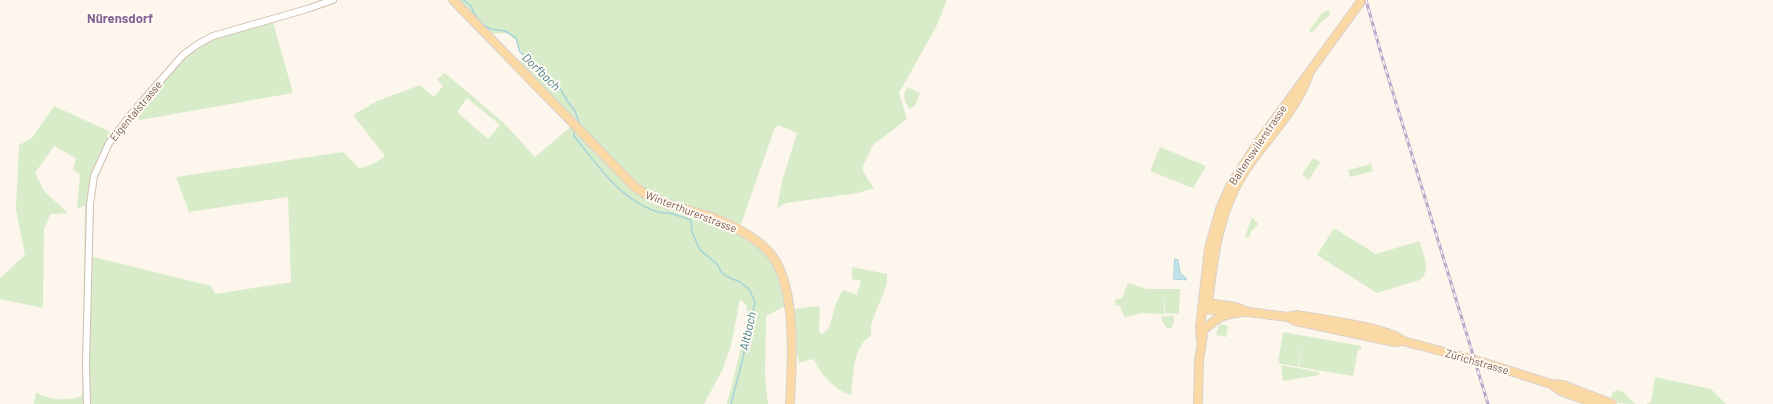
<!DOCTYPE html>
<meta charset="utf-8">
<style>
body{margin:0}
canvas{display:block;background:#fdf6ec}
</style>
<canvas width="1773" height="404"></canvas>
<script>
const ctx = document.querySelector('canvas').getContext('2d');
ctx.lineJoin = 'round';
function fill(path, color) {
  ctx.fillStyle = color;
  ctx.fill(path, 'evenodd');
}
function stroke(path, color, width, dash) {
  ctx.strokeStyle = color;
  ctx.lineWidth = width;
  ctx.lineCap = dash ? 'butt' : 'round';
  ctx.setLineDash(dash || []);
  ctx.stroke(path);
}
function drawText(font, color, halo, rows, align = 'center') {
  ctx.font = font + ' Barlow,sans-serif';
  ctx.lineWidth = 4;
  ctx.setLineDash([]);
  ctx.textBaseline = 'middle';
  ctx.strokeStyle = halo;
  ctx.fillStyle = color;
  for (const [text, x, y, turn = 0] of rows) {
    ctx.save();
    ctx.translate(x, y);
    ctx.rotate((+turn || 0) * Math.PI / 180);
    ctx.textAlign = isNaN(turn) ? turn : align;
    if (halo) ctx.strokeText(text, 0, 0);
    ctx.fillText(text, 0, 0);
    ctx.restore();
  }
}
const green = new Path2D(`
 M458,0H947L936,27L899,93L907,119L873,145L863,166V172L874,188L858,193L786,203L777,208L782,181L797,133L778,125L774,130L739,230L769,251L789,304L766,316L765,375L768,404H727L748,319L747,306L740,299L731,346L722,371L704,404H34L36,392C50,401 66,401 82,396L85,205L77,209L80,174L73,170L76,158L54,146L35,173L44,191L68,213L51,214L44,229L43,308L0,299V278L25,255L16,209L19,145L32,138L54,106L115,134L94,176L89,256L211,286L215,294L291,282L288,197L189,212L176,177L343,152L359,168C370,166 377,162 385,156L353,115L377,101L420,85L434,97L443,86L437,79L445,73L504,123L535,157L574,124L517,66L524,56L516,41L509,33L486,34ZM467,98L500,125L488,139L457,112Z
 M1329,10L1330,15L1322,21L1312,33L1309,31L1322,13Z
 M272,19L293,93L140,120L132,113L183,55L203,40Z
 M907,87L920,93L916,104L910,109C904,101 902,96 907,87Z
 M1160,147L1206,166L1193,188L1150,171Z
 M1313,158L1320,162L1309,180L1302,175Z
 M1371,164L1373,171L1350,177L1348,170Z
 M1252,217L1258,224L1251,232L1249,238L1245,237Z
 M1334,228L1376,254L1419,241C1423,253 1432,270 1420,280L1377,293L1317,255Z
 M852,267L887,274V284L871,324V336C852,347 854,375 851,395C837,392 820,374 815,361L811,359L799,363L796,347L794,309L818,306L820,308L819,332L822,334L827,330L830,325L836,303L843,290L857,295L861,281L852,279Z
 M1128,283L1147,289H1180L1179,314L1165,313V293L1164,314L1142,313L1125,317L1119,305L1116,306L1115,300L1122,298Z
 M1162,316H1174V324H1172V328H1167L1162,321Z
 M1219,324L1228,326L1226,337L1216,335Z
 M1283,332L1361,346V350H1358L1353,376L1299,367L1303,341L1298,367L1278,363Z
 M1281,365L1319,372V375L1283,381Z
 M1655,377L1711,389L1726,404H1646L1651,402Z
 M1618,390L1623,392L1635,404L1616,403L1611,397L1613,392Z`);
const water = new Path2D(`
 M1175,259L1178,260L1180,273L1186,278V280L1174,279Z`);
const stream = new Path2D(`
 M463,0L470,5L477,18L485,26L491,29L505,31L516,38L520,52L561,90L568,102L575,111L579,123
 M574,133V136C597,164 617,196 652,210C658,213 666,213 673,214C679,216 685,218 691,220L692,232L700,250L717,264L722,273L728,277L740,282L749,289L755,302L742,362L731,404`);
const minor = new Path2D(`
 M87,404L86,364L90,204L94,176L109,143L132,113L183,55L198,44L213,36L307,9L333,0`);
const major = new Path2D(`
 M453,0L635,187C657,204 685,208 711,217C731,225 753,235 768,251C798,282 792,362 790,404
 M1209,296C1214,252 1220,209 1245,171C1265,140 1295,113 1308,77
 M1202,306L1208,303L1235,307L1248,312L1288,317L1296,321L1394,342L1403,341L1482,362L1551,384L1563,385L1612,404
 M1202,306L1207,309L1230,313
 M1288,317L1297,315C1319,319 1389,328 1403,341
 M1205,329C1219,315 1226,314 1245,312
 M1201,340L1200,328L1209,248L1220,209L1231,184L1259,141L1362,0
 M1552,385L1561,391L1596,404
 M1198,404L1199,360L1203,335`);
const rail = new Path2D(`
 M1366,0L1382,57L1488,404`);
const streetNames = [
 ["Eigentalstrasse",136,111,-50],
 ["Baltenswilerstrasse",1258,145,-56],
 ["Winterthurerstrasse",691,212,21],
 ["Zürichstrasse",1477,362,16]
];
const waterNames = [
 ["Dorfbach",541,72,44],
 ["Altbach",748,331,-77]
];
const quarterNames = [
 ["Nürensdorf",120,19]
];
fill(green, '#d8ecc9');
fill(water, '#bfe3e8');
stroke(water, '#a5d3da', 1);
stroke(stream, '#a5d3da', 1.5);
stroke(minor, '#d1beb0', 8);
stroke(major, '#dad1cd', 10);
stroke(minor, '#fff', 6);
stroke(major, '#fbd9a5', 8);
stroke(rail, '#b9a8c9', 3);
stroke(rail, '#fffaf3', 1.5, [4.5]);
drawText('11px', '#7a5c4d', '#fffaf3', streetNames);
drawText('italic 12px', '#437c86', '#fffaf3', waterNames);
drawText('bold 13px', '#846695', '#fffaf3', quarterNames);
</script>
